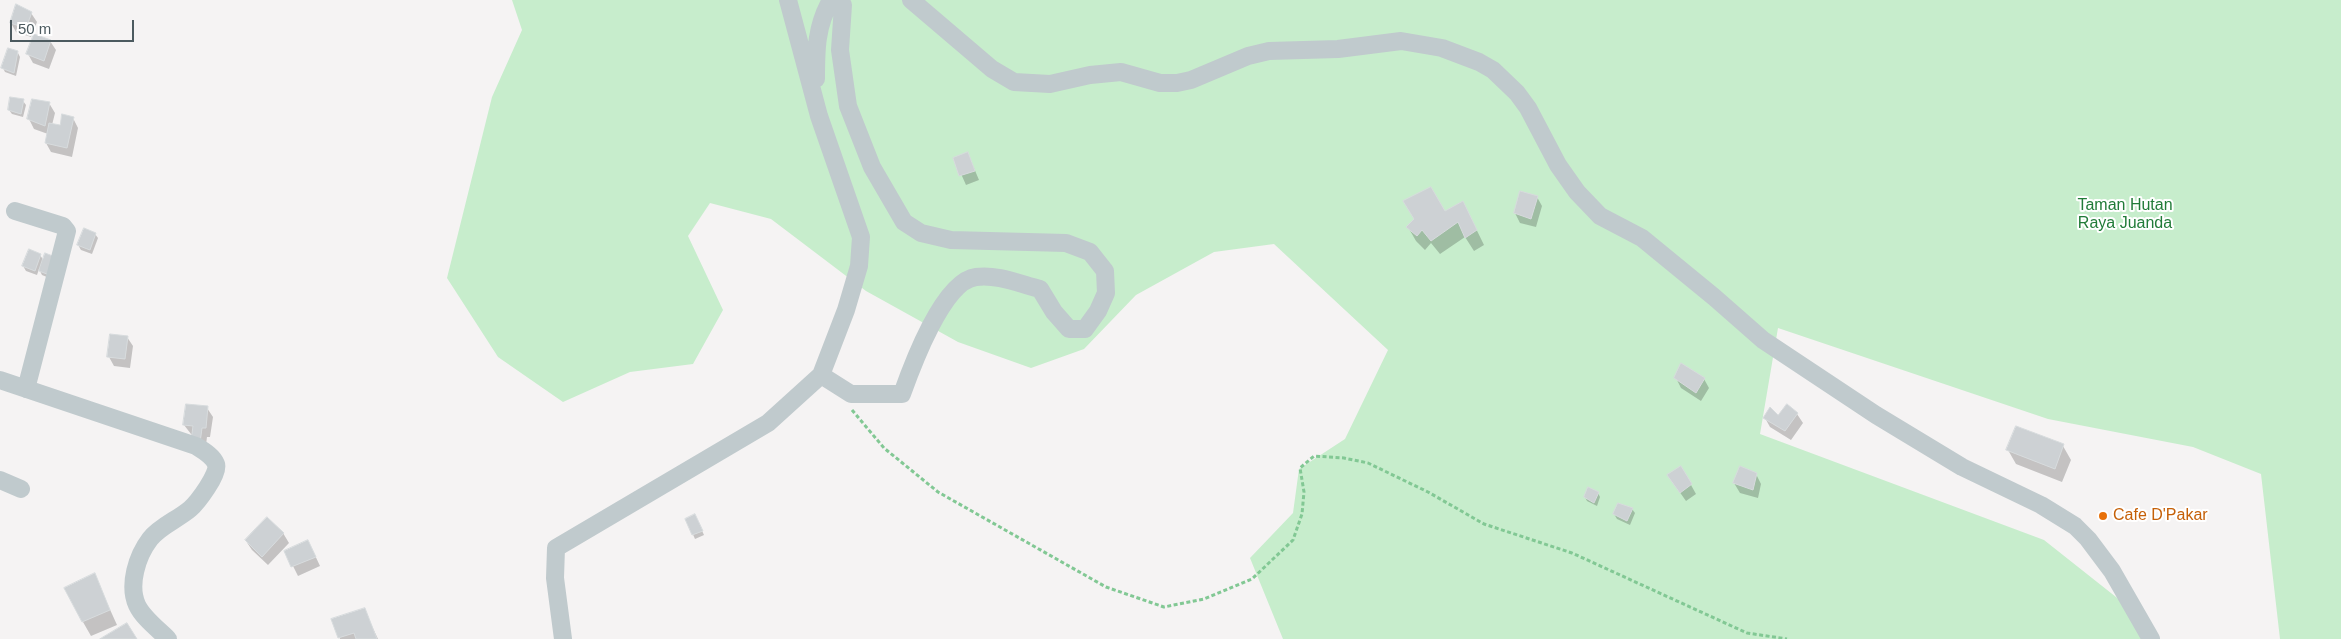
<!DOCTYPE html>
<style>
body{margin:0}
#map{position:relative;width:2341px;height:639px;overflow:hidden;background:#f5f3f3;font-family:Helvetica,sans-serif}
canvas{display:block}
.scale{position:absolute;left:10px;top:20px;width:124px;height:22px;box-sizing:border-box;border:2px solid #4c5a5f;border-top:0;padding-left:6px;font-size:15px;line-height:18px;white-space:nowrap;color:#4c5a5f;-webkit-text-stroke:4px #fff;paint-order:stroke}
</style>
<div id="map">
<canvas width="2341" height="639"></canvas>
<div class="scale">50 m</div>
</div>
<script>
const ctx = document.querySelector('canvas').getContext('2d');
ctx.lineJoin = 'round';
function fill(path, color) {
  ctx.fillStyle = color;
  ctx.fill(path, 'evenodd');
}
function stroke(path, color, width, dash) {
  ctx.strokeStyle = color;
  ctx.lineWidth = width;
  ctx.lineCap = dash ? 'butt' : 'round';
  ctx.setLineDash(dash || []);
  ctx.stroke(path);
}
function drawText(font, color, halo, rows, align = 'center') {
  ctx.font = font + ' Helvetica,sans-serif';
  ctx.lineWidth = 4;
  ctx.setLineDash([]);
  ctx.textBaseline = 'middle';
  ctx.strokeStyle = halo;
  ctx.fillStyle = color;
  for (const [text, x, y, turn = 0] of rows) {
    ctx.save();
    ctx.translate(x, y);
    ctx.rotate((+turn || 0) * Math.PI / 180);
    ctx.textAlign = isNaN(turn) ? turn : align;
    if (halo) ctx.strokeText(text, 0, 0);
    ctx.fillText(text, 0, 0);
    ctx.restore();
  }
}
const green = new Path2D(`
 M512,0H2341V639H2280L2261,474L2193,447L2048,419L1778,328L1760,434L2044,540L2140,616L2154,639H1283L1250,558L1293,513L1299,469L1345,439L1388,350L1274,244L1214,252L1136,295L1084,349L1031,368L958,342L866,291L771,219L710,203L688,236L723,310L693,364L630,372L563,402L498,357L447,278L492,97L522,30Z`);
const shadow = new Path2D(`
 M31,13L37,22L31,37L16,32L11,23Z
 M50,41L56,50L49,69L33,63L28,54Z
 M18,53L20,57L16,76L5,72L3,68Z
 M23,101L26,105L23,117L12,114L9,110Z
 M49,103L55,113L52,125L61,127L73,118L78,128L72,157L51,152L46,143L48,134L34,129L29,119Z
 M968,154L979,180L966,185L954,158Z
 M1537,197L1542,206L1536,227L1520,223L1515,213Z
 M1463,202L1484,245L1474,251L1465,237L1440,254L1431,243L1425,250L1416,241L1408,227L1445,213Z
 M95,234L98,238L92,254L81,250L78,245Z
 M40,255L44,261L54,280L42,275L39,269L37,275L26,271L23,266Z
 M127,337L133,346L130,368L114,366L109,357Z
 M1676,378L1704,379L1709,388L1701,401L1681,388Z
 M207,408L213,417L210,437H207L205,452L184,425Z
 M1797,414L1803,423L1791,440L1770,427L1765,418Z
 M2063,446L2071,460L2062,482L2016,464L2008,450Z
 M1756,474L1761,484L1758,498L1740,493L1734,483Z
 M1674,484L1691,485L1696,494L1686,501Z
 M1598,493L1600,497L1597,506L1587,501L1585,497Z
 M1632,509L1635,513L1630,525L1617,519L1614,514Z
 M686,519L697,520L704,535L695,539Z
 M283,533L289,543L268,565L252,550L246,541Z
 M313,551L320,566L298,576L286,552Z
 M94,574L117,625L91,636L83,622Z
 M364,609L378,639H340L333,619Z`);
const building = new Path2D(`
 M16,4L32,12L26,28L10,23Z
 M34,34L51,40L44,61L26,54Z
 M8,48L18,51L14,73L1,68Z
 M10,97L24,99L21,114L8,110Z
 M32,99L50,102L45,126L27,119Z
 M62,114L74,117L67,148L45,143L49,123L60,125Z
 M968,152L975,171L959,176L953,158Z
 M1431,187L1445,211L1463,201L1477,230L1465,238L1458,222L1431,241L1422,230L1417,236L1406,227L1414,219L1403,201Z
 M1520,191L1538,196L1531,219L1514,213Z
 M84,228L96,233L90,250L77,245Z
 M29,249L41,254L35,271L22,266Z
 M45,253L58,258L52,276L39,271Z
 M110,334L128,336L125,359L107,357Z
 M1681,363L1705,378L1696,393L1674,378Z
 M186,404L208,406L206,428H202L200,443L191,441L193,426L183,425Z
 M1787,404L1798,413L1785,431L1763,418L1770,407L1778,415Z
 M2016,426L2064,444L2055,469L2006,450Z
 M1681,466L1692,484L1680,493L1667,475Z
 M1740,466L1757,473L1753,490L1733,483Z
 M1588,487L1599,492L1594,503L1584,497Z
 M1618,503L1633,508L1627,521L1613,514Z
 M695,514L703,531L692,535L685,519Z
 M267,517L284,533L262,557L245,540Z
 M308,540L316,557L291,567L284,551Z
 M95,573L110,610L82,622L64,588Z
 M365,608L377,639H356L354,633L338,638L331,619Z
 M127,623L137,639H100Z`);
const path = new Path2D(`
 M852,410L884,448L938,492L1106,587L1164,607L1204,599L1252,579L1293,540L1302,514L1304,492L1300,468L1314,456L1344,458L1368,463L1428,492L1484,524L1572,553L1747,633L1787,639`);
const minor = new Path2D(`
 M911,0L992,69L1014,82L1050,84L1090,75L1121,72L1160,83H1177L1191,80L1248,56L1269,51L1338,49L1401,41L1442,48L1479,62L1493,70L1517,93L1528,108L1558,165L1577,192L1600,216L1642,238L1714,297L1763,340L1876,415L1962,467L2041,505L2075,526L2088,539L2112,571L2151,639
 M816,79C816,50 816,26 831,0
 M15,211L63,226L67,231L26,389
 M821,375L851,394H902C912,366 943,281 976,277C997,274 1020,284 1040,289L1054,312L1069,329H1085L1098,311L1106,293L1105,271L1090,252L1066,243L951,240L921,233L904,222L872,167L848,106L840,50L843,5L839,0
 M0,380L196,446C204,451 213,456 216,464C220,473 197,503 190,509C177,520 160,526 150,539C137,556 128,585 137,605C143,618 158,629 168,639
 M0,480L21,489
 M563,639L555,578L556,548L768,423L821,375L846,310L859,266L861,237L819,116L788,0`);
const markers = [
 [2103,516,5,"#e8710a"]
];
const parkNames = [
 ["Taman Hutan",2125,206],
 ["Raya Juanda",2125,224]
];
const foodNames = [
 ["Cafe D'Pakar",2113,516]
];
fill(green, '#c7edcc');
fill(shadow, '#0003');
fill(building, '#cdd1d4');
stroke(building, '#d7dbdd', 1);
stroke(path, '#82c894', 3, [4, 2.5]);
stroke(minor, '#c0cacd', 18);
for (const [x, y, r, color] of markers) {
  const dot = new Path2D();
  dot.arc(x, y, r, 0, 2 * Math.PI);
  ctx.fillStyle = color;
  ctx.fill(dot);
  stroke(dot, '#fff', 2);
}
drawText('16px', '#217b38', '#fff', parkNames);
drawText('16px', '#c56008', '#fff', foodNames, 'left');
</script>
